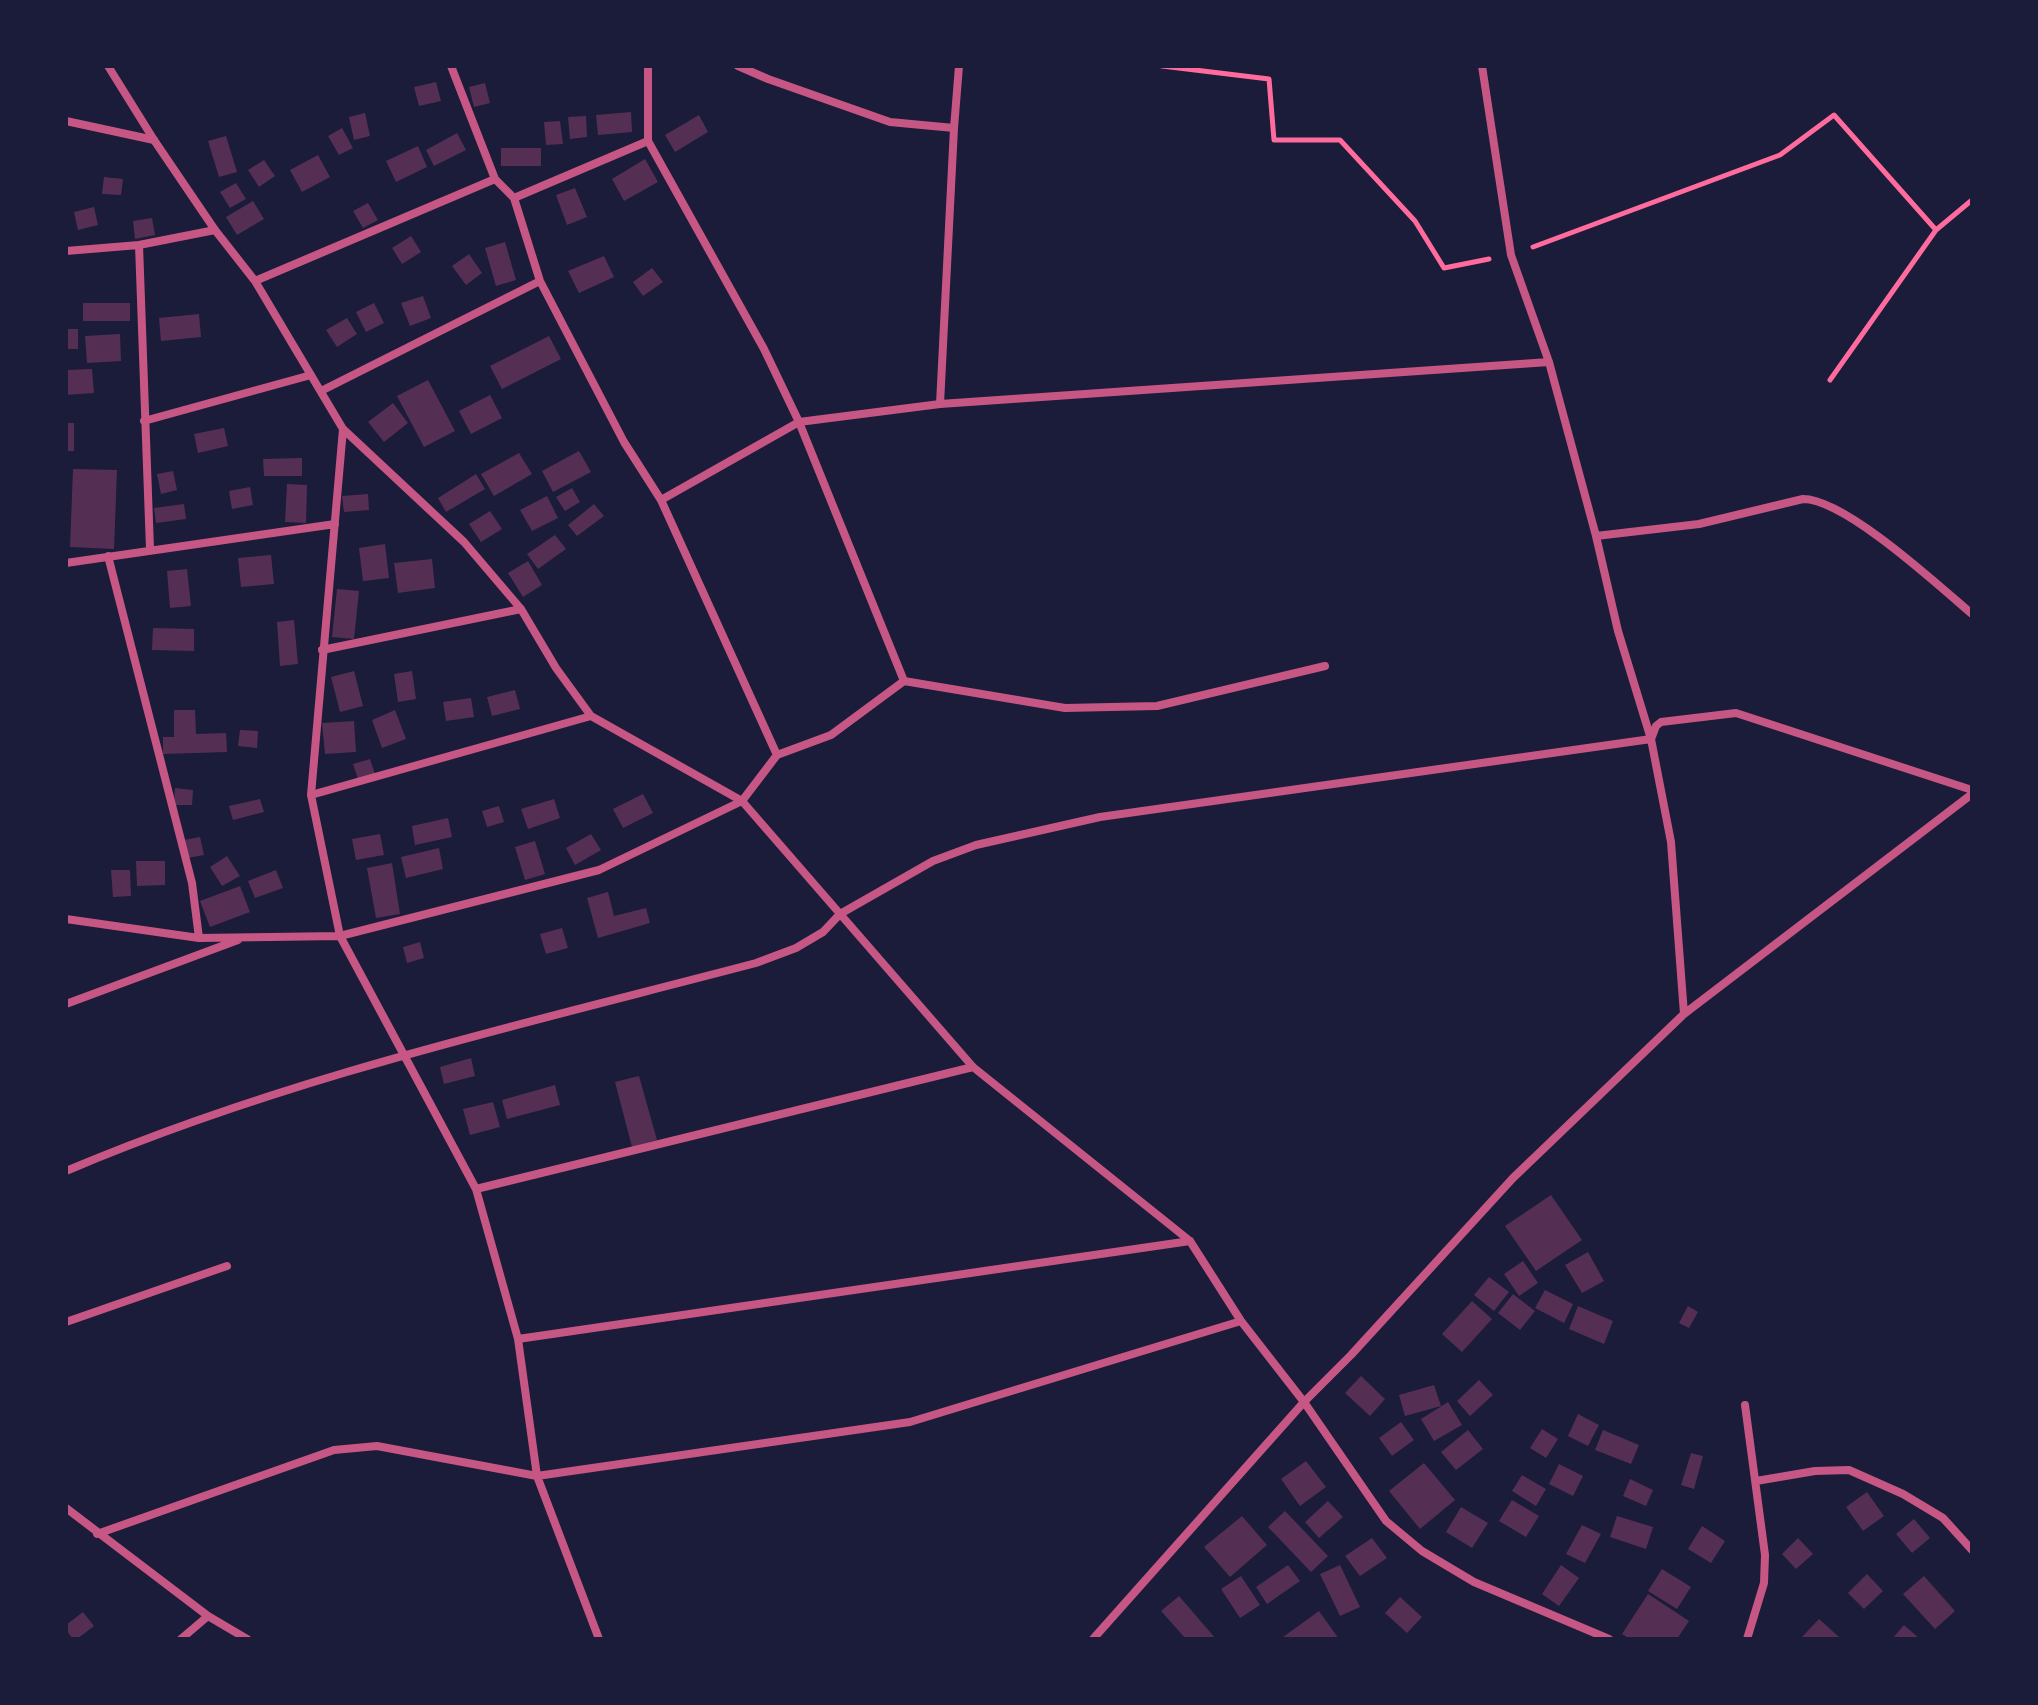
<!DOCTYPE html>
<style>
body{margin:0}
#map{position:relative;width:2038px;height:1705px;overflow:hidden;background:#1b1b3a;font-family:"Varela Round",sans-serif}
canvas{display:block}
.frame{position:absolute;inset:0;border:68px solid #1b1b3a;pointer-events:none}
</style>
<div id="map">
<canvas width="2038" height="1705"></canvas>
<div class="frame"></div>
</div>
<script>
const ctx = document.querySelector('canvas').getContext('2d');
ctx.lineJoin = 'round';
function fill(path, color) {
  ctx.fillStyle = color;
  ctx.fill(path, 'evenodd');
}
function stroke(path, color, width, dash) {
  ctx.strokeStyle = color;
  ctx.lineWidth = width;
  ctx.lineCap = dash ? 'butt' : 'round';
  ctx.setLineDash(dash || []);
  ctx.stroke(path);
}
const building = new Path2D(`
 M436,82L441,101L419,106L414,87Z
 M485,83L490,103L474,107L469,87Z
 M631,112L632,132L598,135L596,115Z
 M365,113L370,136L354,140L349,117Z
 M699,115L708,132L675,152L665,135Z
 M586,116L587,137L570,139L568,117Z
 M560,121L563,144L546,145L544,122Z
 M342,128L353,148L339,155L328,136Z
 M457,133L466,150L434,166L426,150Z
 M226,136L237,172L219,177L208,141Z
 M418,146L427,167L396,182L386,161Z
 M501,148H541V166H501Z
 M318,155L330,177L302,192L290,170Z
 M645,159L658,182L624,201L612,179Z
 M264,160L275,176L259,187L248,170Z
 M104,177L123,179L121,195L102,194Z
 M236,183L246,199L230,208L220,192Z
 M575,188L587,217L567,225L556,195Z
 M253,201L264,219L237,235L226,217Z
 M368,203L378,220L363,228L353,211Z
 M94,207L98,225L78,230L74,212Z
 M152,218L155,235L135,239L133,221Z
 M411,236L421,252L402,264L392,248Z
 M505,242L516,280L496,286L485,248Z
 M469,254L482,273L466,285L452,266Z
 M604,256L614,277L579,293L568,271Z
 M652,268L663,282L643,296L633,282Z
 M423,296L431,318L410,326L401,303Z
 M83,303H130V321H83Z
 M374,303L384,323L366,332L356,312Z
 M199,314L201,337L161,341L159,318Z
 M347,318L357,334L337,347L326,330Z
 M66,329H78V349H66Z
 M120,334L121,361L87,363L85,336Z
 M549,336L561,359L502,389L490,366Z
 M92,369L94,393L66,395V370Z
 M428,380L455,431L424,447L397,396Z
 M490,395L502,418L471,434L459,411Z
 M393,403L408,423L384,442L368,422Z
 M66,423H74V451H66Z
 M224,428L228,446L198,453L194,434Z
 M579,451L591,472L553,492L542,471Z
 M519,453L532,474L494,496L481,474Z
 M302,458V476H264L263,459Z
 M73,469L117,470L114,549L70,547Z
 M173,471L177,490L161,494L157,474Z
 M476,474L485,489L446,512L438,498Z
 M287,484L307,485L306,523L285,522Z
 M250,487L253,505L232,509L229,491Z
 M572,488L580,502L565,511L556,497Z
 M368,494L369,510L344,512L342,496Z
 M547,496L558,518L532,531L520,510Z
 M184,504L186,519L156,523L154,508Z
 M594,504L604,516L577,536L568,525Z
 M490,511L502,529L481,542L469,524Z
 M555,535L566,549L538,569L527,554Z
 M385,544L389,578L363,581L359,548Z
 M271,555L274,584L241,587L238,558Z
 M432,559L435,588L398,593L394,563Z
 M528,561L542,585L523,597L508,573Z
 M187,569L191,606L170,608L167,571Z
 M337,589L359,591L354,639L332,637Z
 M294,620L298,664L280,666L277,622Z
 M153,628L194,629V651L152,650Z
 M354,671L363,706L340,712L331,677Z
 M412,671L416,699L398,702L394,674Z
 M515,690L520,709L492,716L487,697Z
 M471,698L474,717L446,721L443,702Z
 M174,710H195L196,734L226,733L227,752L163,754V737H174Z
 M395,710L406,739L382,748L372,720Z
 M354,721L356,752L325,754L322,723Z
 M240,730L258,731L257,748L238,746Z
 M370,759L375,774L358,779L353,764Z
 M175,788L193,790L192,805H174Z
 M643,794L653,813L623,828L613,809Z
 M260,799L264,812L233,820L229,806Z
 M554,799L560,818L528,829L521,809Z
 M499,806L504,822L487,827L482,811Z
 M448,818L452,837L415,845L412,826Z
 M380,834L384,855L356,860L352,839Z
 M591,834L601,850L575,865L566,848Z
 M200,837L204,855L187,858L184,840Z
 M535,841L545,874L525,880L515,847Z
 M439,848L443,869L406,878L401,857Z
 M227,856L240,876L222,886L210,867Z
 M136,861H165V885L137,886Z
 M392,863L400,914L376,918L367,868Z
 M111,870H130L131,896L113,897Z
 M276,870L283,888L255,898L248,881Z
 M240,886L250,912L210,927L200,901Z
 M608,892L614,916L646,908L650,923L598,938L587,898Z
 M562,928L568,948L546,954L540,934Z
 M420,942L424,958L407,963L403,947Z
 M471,1058L475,1076L444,1084L440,1067Z
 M639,1076L657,1140L632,1147L615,1082Z
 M555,1085L560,1105L507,1119L502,1100Z
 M493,1102L500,1127L470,1135L463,1109Z
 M1551,1195L1582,1240L1536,1271L1505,1226Z
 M1588,1252L1604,1281L1582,1293L1565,1265Z
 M1523,1261L1538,1283L1519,1296L1504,1274Z
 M1489,1277L1509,1292L1494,1311L1474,1295Z
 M1545,1290L1573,1304L1564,1323L1535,1308Z
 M1513,1294L1535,1311L1520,1330L1498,1313Z
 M1472,1301L1492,1319L1462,1352L1442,1334Z
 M1578,1306L1613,1321L1604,1344L1569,1329Z
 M1688,1306L1698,1312L1689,1328L1679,1323Z
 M1361,1376L1385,1399L1370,1416L1345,1393Z
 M1479,1380L1493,1395L1470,1416L1457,1401Z
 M1434,1385L1441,1406L1405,1416L1399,1395Z
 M1448,1402L1462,1425L1434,1441L1421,1419Z
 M1578,1414L1599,1425L1588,1446L1568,1436Z
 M1401,1422L1414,1440L1392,1456L1379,1438Z
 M1542,1429L1558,1439L1546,1458L1530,1448Z
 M1468,1430L1483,1449L1456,1470L1441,1452Z
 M1603,1430L1639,1445L1631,1464L1595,1450Z
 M1691,1453L1703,1456L1694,1489L1681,1485Z
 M1306,1461L1326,1487L1300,1506L1281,1479Z
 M1424,1463L1455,1500L1420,1529L1389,1491Z
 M1559,1464L1583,1476L1573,1496L1549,1484Z
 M1522,1475L1546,1489L1536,1506L1512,1491Z
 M1630,1479L1653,1490L1646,1506L1623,1496Z
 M1867,1492L1884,1516L1863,1531L1846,1507Z
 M1512,1500L1539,1516L1526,1537L1499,1521Z
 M1328,1501L1343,1517L1319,1538L1305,1522Z
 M1461,1507L1488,1523L1472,1548L1446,1532Z
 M1285,1511L1328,1556L1311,1572L1268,1527Z
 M1242,1516L1267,1545L1230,1577L1204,1547Z
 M1617,1516L1653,1527L1646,1549L1610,1537Z
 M1914,1519L1930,1538L1912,1553L1896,1534Z
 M1582,1525L1601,1534L1585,1563L1566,1554Z
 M1702,1526L1725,1541L1711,1563L1688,1549Z
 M1372,1538L1387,1558L1360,1576L1345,1556Z
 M1798,1538L1813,1554L1796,1569L1782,1554Z
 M1288,1565L1300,1581L1267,1604L1256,1587Z
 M1340,1565L1360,1607L1340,1616L1320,1574Z
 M1561,1565L1579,1578L1559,1606L1542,1594Z
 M1662,1569L1691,1587L1677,1609L1648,1591Z
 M1867,1574L1883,1591L1864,1609L1848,1593Z
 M1241,1576L1260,1605L1240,1618L1221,1589Z
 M1924,1576L1955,1611L1935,1629L1903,1594Z
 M1648,1594L1689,1621L1677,1639H1630L1622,1634Z
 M1179,1596L1216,1639H1186L1161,1611Z
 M1400,1597L1422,1617L1407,1633L1385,1613Z
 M1319,1611L1339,1639H1285L1283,1637Z
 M83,1612L94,1626L77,1639H73L66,1630V1625Z
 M1819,1619L1839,1637L1800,1639Z
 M1904,1625L1920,1639H1892Z`);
const path = new Path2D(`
 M1162,66L1269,79L1274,140H1340L1415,221L1444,268L1489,259
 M1533,247L1780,155L1834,115L1936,230
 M1830,380L1936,230L1972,200`);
const minor = new Path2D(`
 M108,66L154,140L215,230L255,281L343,429L464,542L521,609L556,668L591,716L742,801L973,1067L1190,1241L1241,1321L1304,1402L1386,1521L1422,1551L1474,1582L1609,1639
 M451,66L495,179L514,198
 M648,66V141L514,198L540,281L624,442L661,500L799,422L940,404L1549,362
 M738,66L768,79L890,122L954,128L959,66
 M1482,66L1511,255L1549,362L1596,536L1618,631L1651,739L1671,842L1684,1014
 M66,121L154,140
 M648,141L764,349L799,422L904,681
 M139,245L150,549
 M66,251L139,245L215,230
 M255,281L495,179
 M321,391L540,281
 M940,404L954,128
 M144,421L311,375
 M343,429L311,795L340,936L476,1189L518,1339L537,1476L599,1639
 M661,500L777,755
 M1596,536L1699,524L1803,499C1845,499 1938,585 1972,614
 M108,556L192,883L199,938
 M66,563L335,524
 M322,650L521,609
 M1651,739L1656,726L1661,722L1736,713L1972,790
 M311,795L591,716
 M66,919L199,938L340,936L599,870L742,801L777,755L831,735L904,681L1065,708L1157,706L1325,666
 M66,1004L238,940
 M66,1171C287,1077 524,1024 756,963L796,948L823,932L840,914L933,861L976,845L1100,817L1651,739
 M476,1189L973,1067
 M66,1322L227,1266
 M518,1339L1190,1241
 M1745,1405L1765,1555L1764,1583L1747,1639
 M1756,1481L1815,1471L1849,1470L1903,1494L1943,1518L1972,1550
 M66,1508L208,1616L247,1639
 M97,1534L334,1450L377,1446L537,1476L910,1422L1241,1321
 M181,1639L208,1616
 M1093,1639L1304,1402L1351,1355L1513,1178L1684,1014L1972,794`);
fill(building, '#542f53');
stroke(path, '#ff6b9d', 5);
stroke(minor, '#c65784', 8);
</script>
